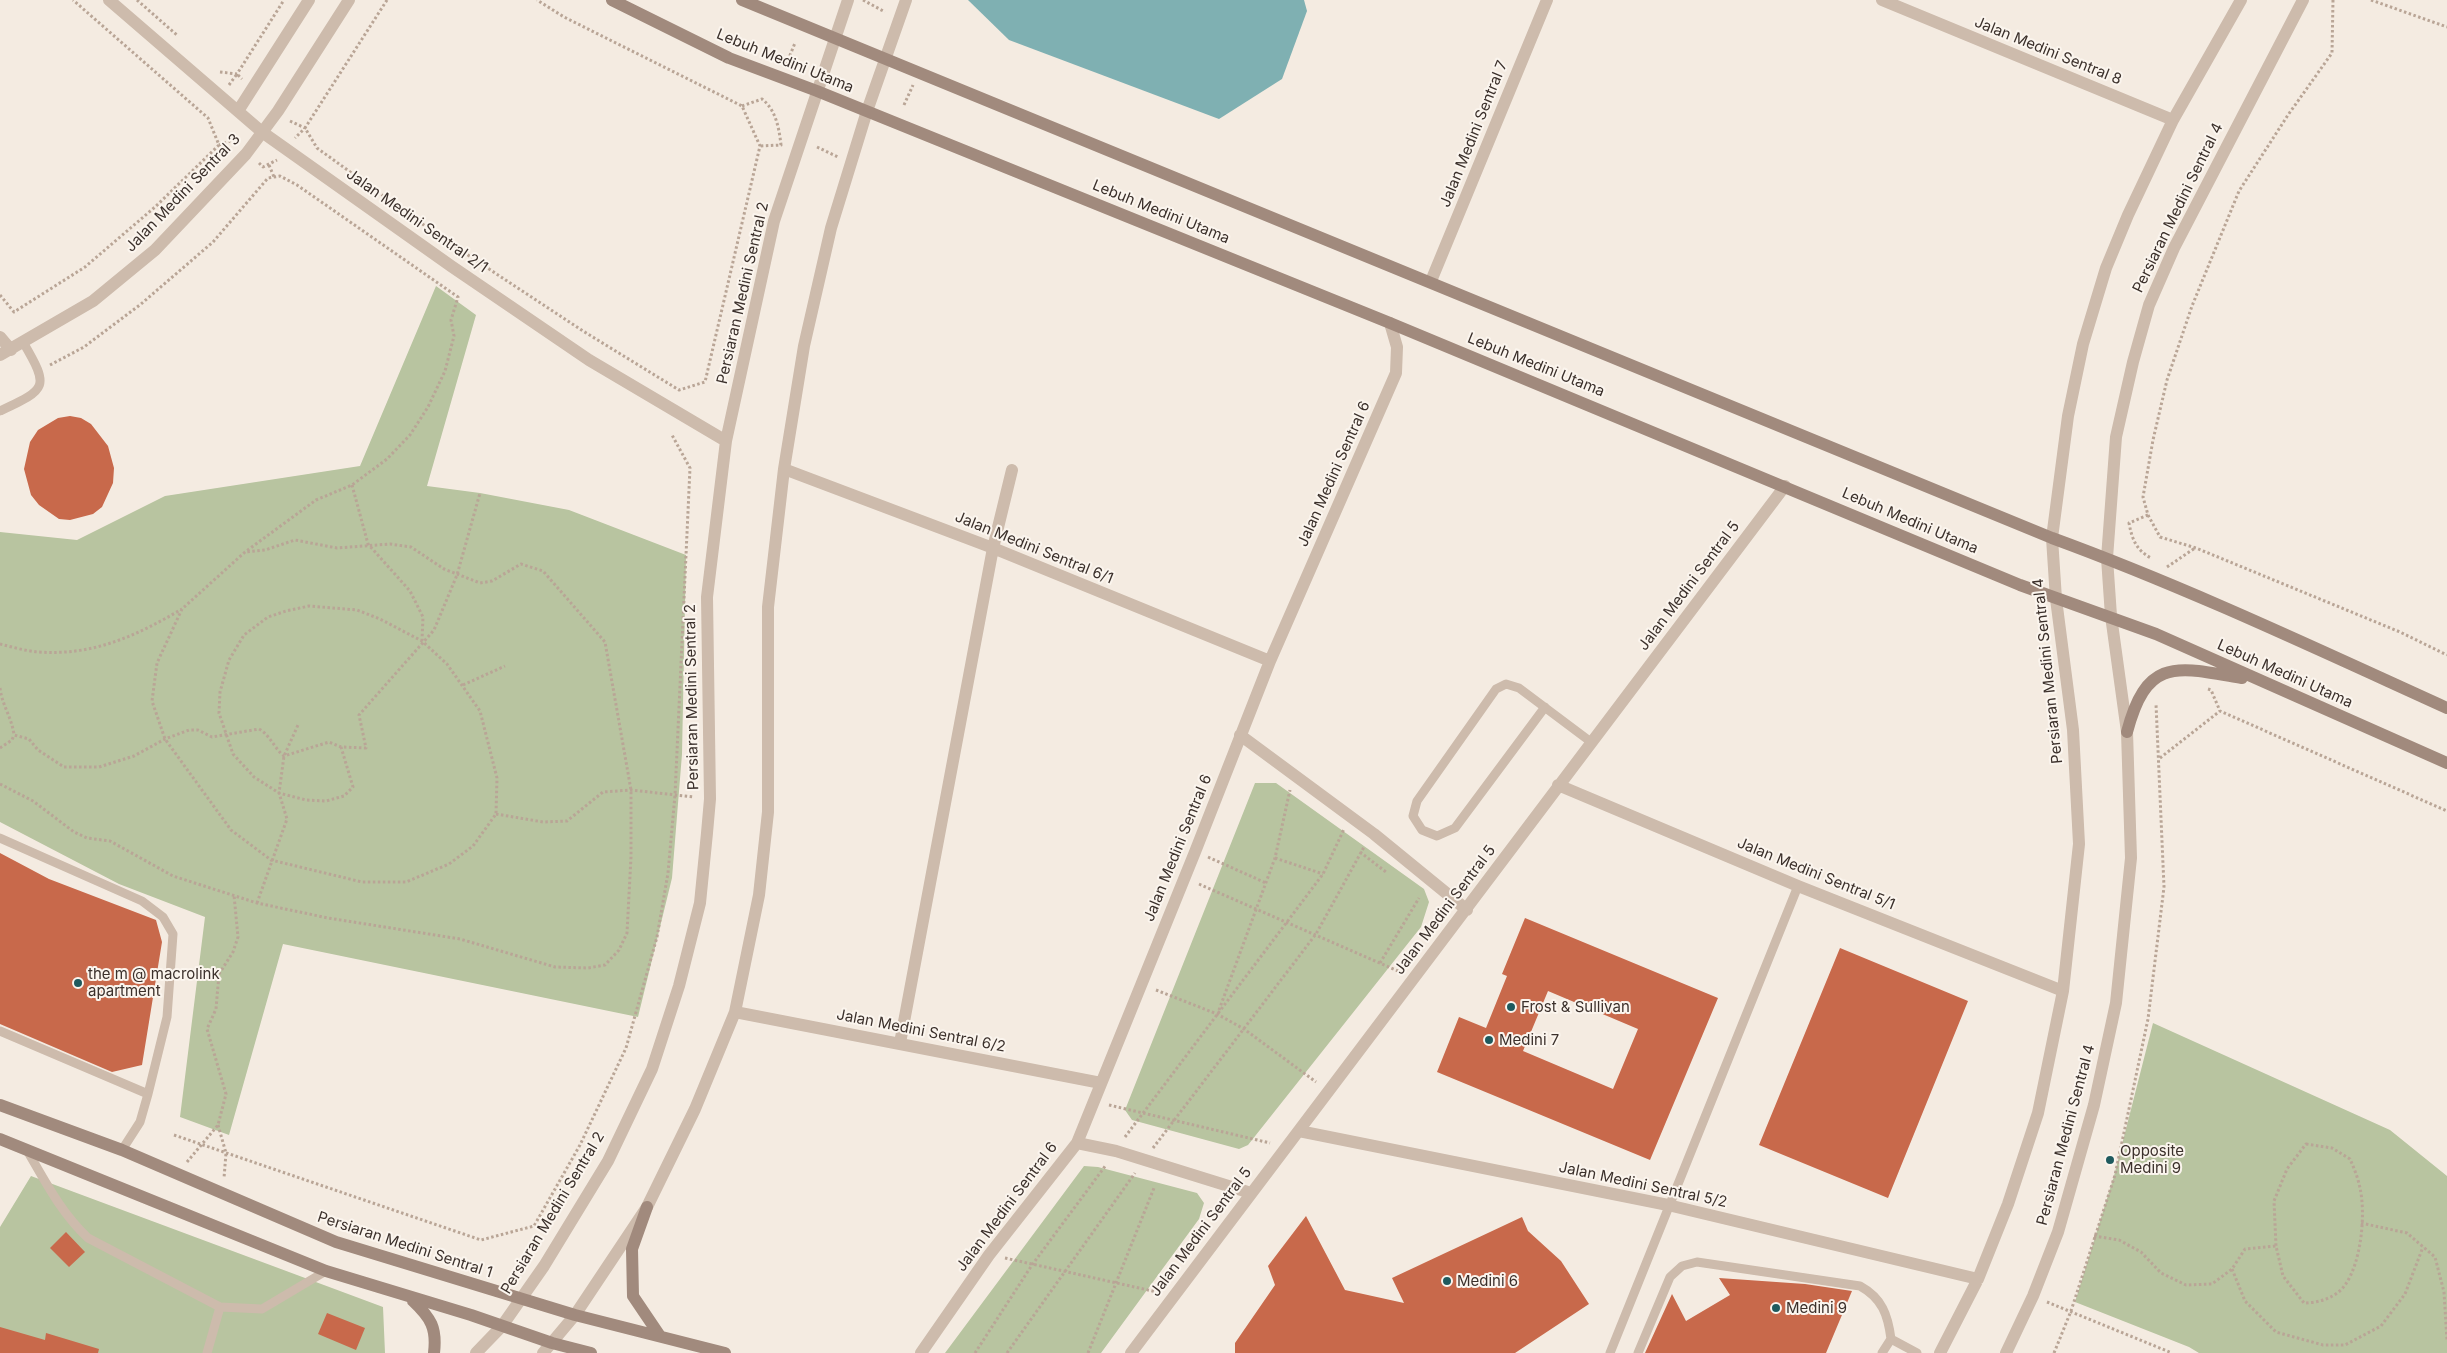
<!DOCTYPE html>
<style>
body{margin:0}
canvas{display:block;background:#f4ebe1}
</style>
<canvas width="2447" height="1353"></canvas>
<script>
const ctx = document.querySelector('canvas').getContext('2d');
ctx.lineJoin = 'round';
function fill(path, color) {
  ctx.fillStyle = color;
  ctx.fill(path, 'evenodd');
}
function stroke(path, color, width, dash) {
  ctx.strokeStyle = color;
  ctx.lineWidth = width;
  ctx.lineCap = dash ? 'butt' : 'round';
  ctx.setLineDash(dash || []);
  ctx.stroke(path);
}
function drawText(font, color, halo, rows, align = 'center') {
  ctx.font = font + ' Inter,sans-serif';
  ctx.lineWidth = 4;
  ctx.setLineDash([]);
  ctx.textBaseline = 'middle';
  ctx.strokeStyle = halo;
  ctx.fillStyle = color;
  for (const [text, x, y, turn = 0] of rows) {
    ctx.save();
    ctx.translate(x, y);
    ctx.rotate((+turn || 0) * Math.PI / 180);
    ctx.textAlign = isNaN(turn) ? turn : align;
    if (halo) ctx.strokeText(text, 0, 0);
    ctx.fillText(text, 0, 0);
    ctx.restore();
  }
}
const green = new Path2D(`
 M436,286L476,315L427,486L480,493L569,510L686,555L682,754L672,878L638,1017L283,944L229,1135L180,1117L205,917L119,884L0,822V532L77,540L165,496L360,466Z
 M1255,783H1276L1424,889L1429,902L1421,927L1248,1145L1239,1149L1132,1120L1125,1110Z
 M2153,1023L2390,1130L2447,1176V1353H2199L2189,1347L2075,1302L2114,1176Z
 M1084,1166L1098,1167L1197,1193L1204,1203L1199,1219L1101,1353H945Z
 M31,1176L383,1307L385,1353H0V1227Z`);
const water = new Path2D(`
 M968,0H1304L1307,11L1282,79L1219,119L1009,40Z`);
const building = new Path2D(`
 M70,416L81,418L91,424L108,446L114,468L113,483L102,507L93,514L70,520L59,519L39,505L31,495L24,469L30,442L38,430L58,418Z
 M0,853L49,879L156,920L162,942L142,1065L112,1072L0,1024Z
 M1525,918L1718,998L1650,1160L1437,1072L1459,1017L1486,1028L1507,976L1502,974ZM1548,991L1638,1029L1613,1089L1523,1051Z
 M1840,948L1968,1001L1888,1198L1759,1145Z
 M1306,1216L1345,1290L1404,1303L1392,1278L1522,1217L1528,1231L1561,1261L1589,1304L1515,1353H1235V1343L1275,1285L1268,1266Z
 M66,1232L85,1252L69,1267L50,1248Z
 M1719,1278L1805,1284L1852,1291L1826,1353H1645L1672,1294L1686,1321L1730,1295Z
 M327,1313L365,1328L356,1350L318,1334Z
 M0,1327L45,1340L46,1333L99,1349L98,1353H0Z`);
const path = new Path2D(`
 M137,0L178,36
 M387,0L305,128L317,148L439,236L583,331L679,390L705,382L760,146L742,106L564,17L537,0
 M863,0L885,12
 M2333,0L2332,53L2288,115L2239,191L2192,306L2167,380L2153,440L2143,497L2148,515L2160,537L2196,548L2400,632L2447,655
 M2371,0L2447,27
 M786,65L795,43
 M220,72L237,74L284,0
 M229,85L237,74L242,79
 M904,105L913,85
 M742,106L762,99C776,110 779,128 781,145L760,146
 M290,121L305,128L295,138
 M219,145L230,141L234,144
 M817,147L838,157
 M259,163L263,167L277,160
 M269,165L274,177
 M0,295L14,312L85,267L155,207L219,145L208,118L73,0
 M50,365L84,347L141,304L213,242L268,178L280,176L297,185L458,297L451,320L454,336L445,371L428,407L410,435L387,459L352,485L316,500L245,552L182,609L157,663L152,701L165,739L231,830L271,860L362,882H406L449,864L473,846L496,814L497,778L480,711L447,664L422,641L380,619L357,610L309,606L286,611L268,617L244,635L229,660L220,692L219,713L233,754L254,777L279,793L306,800L326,801L344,796L353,787L341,747
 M352,485L368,544L410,591L423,617L422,640
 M2148,515L2129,523C2132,539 2136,550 2151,558
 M2167,567L2195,548
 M0,644C12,647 26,651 38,652C93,656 136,636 182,609
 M463,685L505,666
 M0,688C2,705 12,718 14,735L29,739L38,750L64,767H99L134,756L165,739L189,730H198L212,737L259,729C270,735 274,748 284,756L329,742L341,747L366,748L359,715L434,630L457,575L480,493
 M2208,689L2211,690L2220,711L2447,811
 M0,748L12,740L14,735
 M2160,758L2220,711
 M0,784L33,801L74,832L87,838L110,841L173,876L257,903L328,918L460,939L555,967L588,968L605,965L619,950L627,933L631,857V790L605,642L543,571L521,564L492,581L480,583L444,569L411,547L390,544L337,548L295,540L265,550L246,552
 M496,814L543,822L567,821L603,792L631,790L694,797
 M1360,852L1386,872
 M1208,857L1266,883
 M1275,858L1323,874
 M1199,884L1400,972
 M257,903L287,819L279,793L284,756L298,725
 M1380,963L1419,898
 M1156,990L1217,1014L1244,1029L1316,1082
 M1219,1010L1275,858L1290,790
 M1109,1105L1270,1143
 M218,1125L226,1153L224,1178
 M174,1135L481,1240L534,1226L580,1145L626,1048L657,937L668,873L675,795L690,468L672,435
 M1125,1137L1323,874L1344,829
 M2306,1144L2332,1148L2350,1159C2354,1168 2358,1178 2360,1188C2366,1215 2361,1263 2345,1285C2336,1298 2318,1303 2304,1303L2283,1276L2276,1246L2274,1201L2287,1169Z
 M1153,1148L1316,934L1364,847
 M187,1162L218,1125L226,1094L207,1029L216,1009L219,974L233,952L238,937L234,895
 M2361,1223L2407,1233L2435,1257L2444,1292L2447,1340
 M2094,1236L2119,1240L2141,1252L2161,1273L2186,1285L2212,1284L2232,1269L2245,1249L2276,1246
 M1005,1258L1157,1292
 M2232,1269L2245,1301L2276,1332L2323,1345H2345L2381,1326L2405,1294L2423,1247
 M2047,1302L2172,1353
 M975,1353L1032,1265L1106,1165
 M1007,1353L1135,1173
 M1088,1353L1154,1188
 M2054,1353L2071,1311L2115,1175L2148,1019L2164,887L2156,704`);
const lane = new Path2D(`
 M0,411C47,389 50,388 23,342
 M1545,707L1455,828L1437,836L1422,830L1413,816L1417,801L1496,689L1506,684L1519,688L1591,742
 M0,838L142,901L163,917L173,934L167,1017L148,1094
 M0,1031L148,1094L140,1122L122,1150
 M28,1152C46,1183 62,1214 88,1238L220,1307L262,1309L326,1271
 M1891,1339L1917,1353
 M207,1353L220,1307
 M1610,1353L1798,886
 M1638,1353L1670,1277L1682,1266L1697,1262L1860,1286C1882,1298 1888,1315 1891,1339L1882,1353`);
const street = new Path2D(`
 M109,0L262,132L451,266L589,360L726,441
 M1882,0L2173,120
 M238,111L309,0
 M1431,281L1547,0
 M0,337L11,350
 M0,355L93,301L155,250L246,154L278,111L349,0
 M784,469L993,548L1270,661
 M1240,735L1374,834L1467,910
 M1558,785L1798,886L2063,991
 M735,1012L1101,1083
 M900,1043L993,548L1012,470
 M1299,1131L1668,1205L1978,1279
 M1077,1143L1116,1151L1251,1193
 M476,1353L502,1326L544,1266L608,1161L652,1069L679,986L700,903L707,833L710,799L707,597L726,441L774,221L848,0
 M543,1353L575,1315L647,1207L695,1109L735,1012L759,895L768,812V607L784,469L804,346L831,228L867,111L906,0
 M921,1353L989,1255L1077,1143L1195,852L1270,661L1396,373L1397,347L1390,323
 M1131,1353L1785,486
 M1940,1353L1978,1279L2008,1204L2038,1113L2063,991L2079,844L2073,730L2056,599L2052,538L2068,416L2083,344L2106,268L2128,215L2173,120L2241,0
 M2006,1353L2033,1296L2058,1232L2094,1105L2116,1003L2131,858L2127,732L2111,616L2107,558L2116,437L2133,362L2149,305L2174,248L2303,0`);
const secondary = new Path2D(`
 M612,0L729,58L817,91L1390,323L2020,585L2156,634L2447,763
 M742,0L2052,538C2186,587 2317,649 2447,708
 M2127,732C2147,656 2177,667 2242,678
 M0,1105L122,1150L336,1242L575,1315L725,1353
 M0,1139L326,1271L471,1315L552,1343L591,1353
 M647,1207L632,1249L633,1296L660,1336
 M413,1301C431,1318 437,1328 434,1353`);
const markers = [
 [78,983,5,"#1f5a5e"],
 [1511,1007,5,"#1f5a5e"],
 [1489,1040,5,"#1f5a5e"],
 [2110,1160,5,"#1f5a5e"],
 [1447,1281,5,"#1f5a5e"],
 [1776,1308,5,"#1f5a5e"]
];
const streetNames = [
 ["Jalan Medini Sentral 8",2048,51,22],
 ["Lebuh Medini Utama",785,61,22],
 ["Jalan Medini Sentral 7",1474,134,-68],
 ["Jalan Medini Sentral 3",183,193,-46],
 ["Persiaran Medini Sentral 4",2178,208,-64],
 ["Lebuh Medini Utama",1161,212,22],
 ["Jalan Medini Sentral 2/1",417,221,35],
 ["Persiaran Medini Sentral 2",743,293,-77],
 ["Lebuh Medini Utama",1536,365,22],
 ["Jalan Medini Sentral 6",1334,474,-66],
 ["Lebuh Medini Utama",1910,521,23],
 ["Jalan Medini Sentral 6/1",1034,548,22],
 ["Jalan Medini Sentral 5",1689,586,-53],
 ["Persiaran Medini Sentral 4",2048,671,-96],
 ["Lebuh Medini Utama",2285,674,24],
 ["Persiaran Medini Sentral 2",692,697,-91],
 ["Jalan Medini Sentral 6",1178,848,-68],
 ["Jalan Medini Sentral 5/1",1816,874,22],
 ["Jalan Medini Sentral 5",1445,910,-53],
 ["Jalan Medini Sentral 6/2",921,1031,11],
 ["Persiaran Medini Sentral 4",2066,1135,-75],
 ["Jalan Medini Sentral 5/2",1643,1185,12],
 ["Jalan Medini Sentral 6",1007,1207,-53],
 ["Persiaran Medini Sentral 2",553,1213,-59],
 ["Jalan Medini Sentral 5",1201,1232,-53],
 ["Persiaran Medini Sentral 1",405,1245,18]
];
const poiNames = [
 ["the m @ macrolink",88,974],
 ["apartment",88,991],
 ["Frost & Sullivan",1521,1007],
 ["Medini 7",1499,1040],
 ["Opposite",2120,1151],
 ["Medini 9",2120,1168],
 ["Medini 6",1457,1281],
 ["Medini 9",1786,1308]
];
fill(green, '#b8c4a0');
fill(water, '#7fb0b2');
fill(building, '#c8694b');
stroke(path, '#b9a596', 3, [2.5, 2.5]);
stroke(lane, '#cdbbac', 9);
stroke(street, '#cdbbac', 12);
stroke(secondary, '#a18a7d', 12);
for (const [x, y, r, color] of markers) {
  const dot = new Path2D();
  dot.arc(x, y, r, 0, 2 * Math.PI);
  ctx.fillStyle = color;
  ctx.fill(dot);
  stroke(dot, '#fbf5ee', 2);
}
drawText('15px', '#3b302b', '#fbf5ee', streetNames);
drawText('15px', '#3b302b', '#fbf5ee', poiNames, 'left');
</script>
